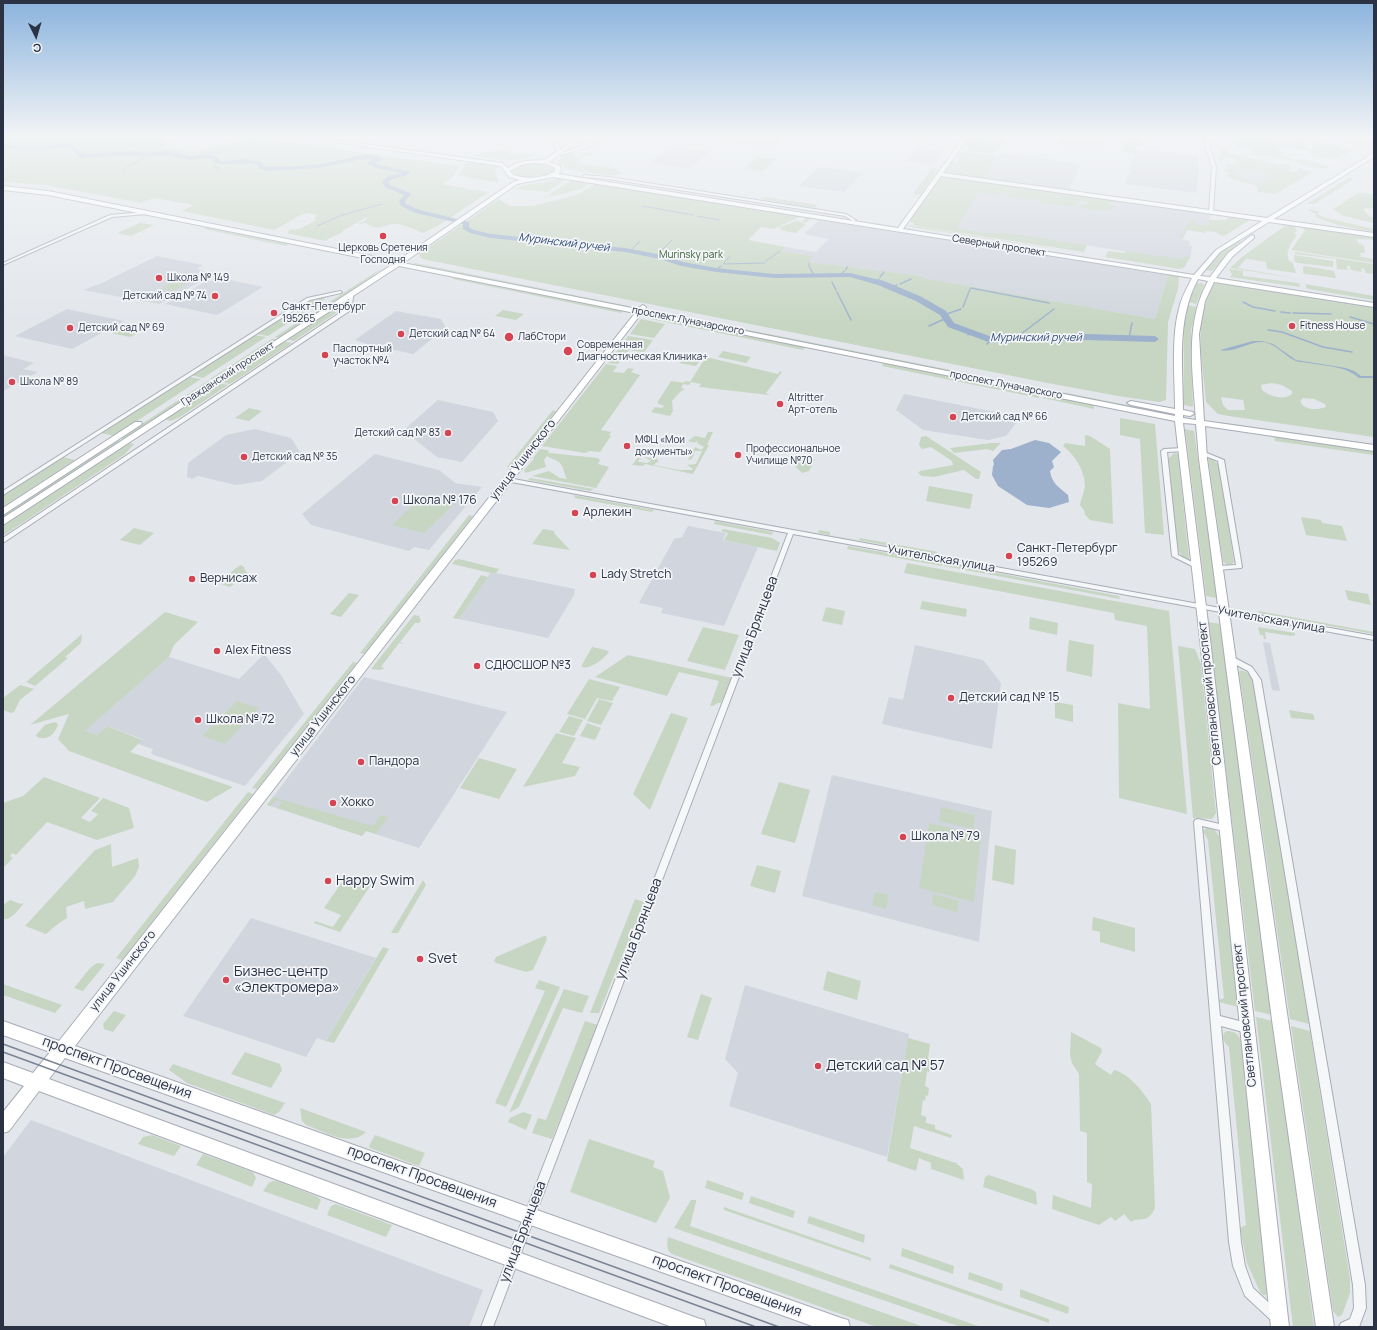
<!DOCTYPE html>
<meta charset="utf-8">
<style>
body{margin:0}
#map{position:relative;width:1377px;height:1330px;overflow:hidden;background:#e3e6eb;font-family:Manrope,sans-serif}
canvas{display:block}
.frame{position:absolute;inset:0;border:4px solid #2a3244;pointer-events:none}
.north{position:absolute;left:16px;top:16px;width:40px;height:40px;-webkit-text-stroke:3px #f3f5f8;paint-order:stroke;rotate:175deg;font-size:11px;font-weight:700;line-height:16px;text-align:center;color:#2a3244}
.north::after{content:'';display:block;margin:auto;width:14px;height:18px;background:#2a3244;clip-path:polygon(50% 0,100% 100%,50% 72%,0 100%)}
</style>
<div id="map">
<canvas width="1377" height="1330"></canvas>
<div class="frame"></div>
<div class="north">С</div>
</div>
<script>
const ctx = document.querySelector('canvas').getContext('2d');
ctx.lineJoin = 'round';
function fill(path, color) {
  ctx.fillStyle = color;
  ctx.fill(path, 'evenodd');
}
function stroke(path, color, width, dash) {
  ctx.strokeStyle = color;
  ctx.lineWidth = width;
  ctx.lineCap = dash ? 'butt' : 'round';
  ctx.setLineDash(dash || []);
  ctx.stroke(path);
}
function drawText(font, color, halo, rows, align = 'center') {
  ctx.font = font + ' Manrope,sans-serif';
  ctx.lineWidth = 3.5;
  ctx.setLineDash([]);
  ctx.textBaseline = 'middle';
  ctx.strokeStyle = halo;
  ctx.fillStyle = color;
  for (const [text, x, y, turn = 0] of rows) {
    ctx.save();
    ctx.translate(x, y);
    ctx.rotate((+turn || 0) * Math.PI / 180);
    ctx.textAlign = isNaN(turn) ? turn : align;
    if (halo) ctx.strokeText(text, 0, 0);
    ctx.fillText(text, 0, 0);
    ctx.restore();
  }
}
const built = new Path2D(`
 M692,137H786L773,148Z
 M872,137H928L923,143Z
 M1063,137H1107L1102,149L1060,144Z
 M1237,137H1304L1308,150L1241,145Z
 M675,146L695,149L711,151L689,169L650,163Z
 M917,147L943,151L932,165L905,161Z
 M1136,150L1197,155L1199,167L1196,193L1125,184L1128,174L1132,171L1129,169Z
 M1000,153L1081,164L1069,190L984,179Z
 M1247,161L1278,169L1266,187L1231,179L1229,171Z
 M819,167L838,169L863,173L844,192L799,186Z
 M949,177L1211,214L1207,226L1187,230L1182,239L1188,240L1190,242L1189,245L1192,246L1190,259L1182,260L1008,233H985L924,224Z
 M819,220L958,242L1168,275L1155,319L922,278V276L808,262L811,256L782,251L786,247L816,252L828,239L804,234Z
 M157,256L203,265L198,268L199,270L216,273L159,304L83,290L102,283Z
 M225,279L263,287L217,315L165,304L205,282Z
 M67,309L124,321L72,349L15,336Z
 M396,311L441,319L446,328L413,354L367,344L355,340Z
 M3,355L34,363L23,369L38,372L3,391Z
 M904,394L995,412L999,416L1018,421L1006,436L988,440L923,430L896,410Z
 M438,400L493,412L498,421L462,462L437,457L413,438L405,429Z
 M255,429L291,438L300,452L262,481L236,485L198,476L192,479L187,477L188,463L226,435Z
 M375,454L439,470L455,483L482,487L429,550L414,547L409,551L311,525L302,514Z
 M688,526L726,533L723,540L758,547L724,626L661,613L663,608L639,603L674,539L682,537Z
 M491,572L575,589L574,595L548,638L459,619Z
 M1263,642L1270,643L1280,691L1272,690Z
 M915,645L983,660L1001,683L992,749L882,724L889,697L903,700Z
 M264,654L281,675L304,714L245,786L154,755L151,753L153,749L138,744L142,739L107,726L97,735L84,731L169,657L239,679Z
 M364,677L507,712L419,848L366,831L362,836L267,805Z
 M832,775L992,811L979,942L802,896Z
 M251,918L376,958L326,1041L317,1038L306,1057L183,1016Z
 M745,985L909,1034L887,1157L729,1106L738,1073L725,1059Z
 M31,1120L483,1290L469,1327H3V1157Z`);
const green = new Path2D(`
 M3,137H161L159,138L170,140L162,147L193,152L231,144L248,137H252L459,166L453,177L442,184L465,188V189C473,191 481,190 489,192L441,224L423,233C415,230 404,224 396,224C385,223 379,233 366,223L357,224L365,221L368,217H367L342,231L343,232C337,235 331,237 325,241L287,233L290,230L299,229L317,220L314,219L317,215L307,213L298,216L294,219L274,230L182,211L194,205L154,198L141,203L46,185L3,182Z
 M969,137L1007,139L1004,140L996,152L986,153L967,151L970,147L963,146Z
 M1128,137H1140L1142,147H1137L1135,154L1123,152Z
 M1231,137H1255L1283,140L1250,139L1289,143L1292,148L1276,147L1279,150L1286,153L1277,154L1290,158L1294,161L1253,154L1254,152L1253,149L1236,148Z
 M1285,137H1300L1302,144L1306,146L1305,148L1313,149L1311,146L1313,144L1305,140L1306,139L1303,137C1310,136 1317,141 1323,143C1329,146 1333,144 1340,148C1344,150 1348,147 1352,150C1331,162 1334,159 1311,154L1309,153L1310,151L1294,149L1292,148L1299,147L1293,145L1292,140H1286Z
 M1221,149L1227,150L1228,151L1227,153L1280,165L1289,164L1291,167L1289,169L1291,172H1297L1298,168L1313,172L1275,194L1258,192L1257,191L1258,187L1257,186L1228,177L1229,173L1223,170L1228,169L1226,167L1227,166L1223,164H1234L1240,161L1226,156L1223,160H1219L1218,158L1222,153L1220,151ZM1232,169L1249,170L1270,174L1271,177C1257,185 1251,184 1236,176V172Z
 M503,150L515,155L535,154C518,165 494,158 474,156C483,151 493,153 503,150Z
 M572,152L577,157L574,160L587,152L593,154L586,155L577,161L584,165L612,167L623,173L613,176L566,169L557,161L566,154Z
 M964,152L997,156L984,179L944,173L951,161L957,162L960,158L957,157L960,153Z
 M757,157L776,159L762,172L743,169Z
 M1296,159L1312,161L1329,167C1320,171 1302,166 1294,160Z
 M470,162L498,166L495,172L499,183L459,176L466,163Z
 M532,163L541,164L553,168L554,171C545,179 520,181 512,171C515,165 525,164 532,163Z
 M932,168L939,169L920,195L913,194Z
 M941,176L1117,201L1116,203L1109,202L1108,205L1114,206L1113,209L1100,211L1079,207V206L1088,203L1086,201H1080L1081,203H1078L1075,207L1039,202V199L1030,198L1029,200L1002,196L1007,195L1008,193L997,192L996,193L1000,194L997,196L978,193L956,228L985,233H1008L1087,245L1084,252L916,226L913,224L914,222H910L912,218H911Z
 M558,178L562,179L560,180L565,179V180L547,192L516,189L524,185L546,182Z
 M1349,178L1354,179L1314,204H1307Z
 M571,180L587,182L588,184L582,189L528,202L552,195L550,194Z
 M595,184L801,216L774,229L761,227L748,240L786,247L782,251L812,256L809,262L923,276V278L1155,319L1168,275L1179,276L1178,289L1168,322L1166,400L1159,402L1118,396L1053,384L427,260L421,258L419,254L499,199L510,206H533L576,195Z
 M1359,193H1367L1374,195V208L1363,209L1369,216L1374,218V223L1344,216L1333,209Z
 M764,197L817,205L815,208L761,199Z
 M1310,209L1320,212L1317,214L1326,218L1374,229V232L1338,225L1316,217V214L1308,210Z
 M1231,216L1251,219L1224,236L1218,234L1216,232L1205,231L1206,233L1187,230L1183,238L1180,237L1187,224L1192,222L1189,220H1196L1197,224L1207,226L1209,220H1226Z
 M806,217L811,218L807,222L802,223L806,224L796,233L780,230L782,229L778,228L796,221L802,222Z
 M140,223L154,225L131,236L117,233Z
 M907,225L1069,251L1075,252L911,227Z
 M1286,225L1297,227L1295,228L1297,231L1294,234L1297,235C1291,244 1285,250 1289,261L1293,263L1296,273L1267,269L1266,262L1249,259H1246L1238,268L1299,279L1230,268L1242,257Z
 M1302,226L1374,236V240L1356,239L1359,244L1364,246L1365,253H1360L1361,257L1374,259V263L1291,250L1303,233L1305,232Z
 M207,227L289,244L286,246L204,229Z
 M1238,240L1241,241L1212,271L1205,270L1219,254Z
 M1108,251L1125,253L1126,251L1181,259L1182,258L1190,257L1184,268H1181L1180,269L1105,257Z
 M1295,252L1374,264V274L1366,273L1364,269L1361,268L1362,272L1351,270L1350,266H1346L1348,270L1337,269L1336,259L1295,254Z
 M1294,255L1333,261V267L1297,263L1295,262Z
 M415,263L628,306L627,307L413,264Z
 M1305,266L1334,271L1336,278L1305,274L1303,273V267Z
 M382,268L370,278L278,338L275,337Z
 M1230,269L1243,271V276L1299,283L1300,287L1230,277L1232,274L1229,270Z
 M456,277L624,310L621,313L452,279Z
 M178,279L191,281L173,291L160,289Z
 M1221,282L1374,307V437L1229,416L1218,414L1206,402C1203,359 1192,324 1214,283ZM1272,383L1282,385L1292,391V394C1284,401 1269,396 1262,390L1261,385ZM1221,397L1243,400L1245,410H1228L1223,405ZM1303,398L1314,399L1325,404L1326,407C1317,410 1304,411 1300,401Z
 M1197,283H1202L1204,285L1196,304L1189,302Z
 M1306,284L1374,296V300L1308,289L1306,288Z
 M326,296H329L268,336L257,334L307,302Z
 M346,300L348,301L344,302L336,313L294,341L285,339Z
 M1188,305L1196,307L1191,331L1193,407L1184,405V330Z
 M503,310L524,314L516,320L495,316Z
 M653,311L1137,407L1161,413L651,312Z
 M654,316L670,321L804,347L805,348L803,350L651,319Z
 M641,319L665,324L654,338L630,334Z
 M123,327L142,331L130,337L111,333Z
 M254,335L266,337L203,378L191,375Z
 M628,336L653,340L644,352L629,350L618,364L608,363Z
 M272,339H276L214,380L210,379Z
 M283,341L292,343L230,384L221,382Z
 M723,351L751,357L746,363L718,357Z
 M686,354L703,357L696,366L679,363Z
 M706,357L778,374L780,371L782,372L766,393L770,395H769L699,387L701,384L691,382L689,385L683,384L681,388L685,389L680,392L672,401L673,411L670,416L651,412L655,407L662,408L664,406L657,403L671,381L684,383L685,381L690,382Z
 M884,363L1039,394V398L882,366Z
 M606,364L617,366L613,372L624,373L628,368L634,369L631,372L640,375L601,430L611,432L609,435L611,436L600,452L590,451L585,453L542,446Z
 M189,377L201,379L114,436L101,433Z
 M208,381H212L124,439L120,438Z
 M219,383L228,385L180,417L171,421L164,419Z
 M1045,395L1094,405V409L1043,398Z
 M249,408L262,411L249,421L235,418Z
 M553,410L556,411L511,468L507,467Z
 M1120,418L1155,424L1164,535L1145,533L1140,439L1120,435Z
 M1219,422L1374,444V446L1219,423Z
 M1185,429L1194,431L1217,598L1206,596Z
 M708,432H713L707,445H709L693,474L645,464L643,466L632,465L639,456L641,457V459L638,460L639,462L647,463L651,461L644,457L658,459V462L653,465L679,470H692L693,469L687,465L696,464L702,451H695L692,459L688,460L695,447L701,450L704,447L697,443L698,441L695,442L696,443L688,441L695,436L705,438Z
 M1085,435L1090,436L1110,449L1113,524L1090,520L1085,515L1084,510L1080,505C1081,499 1084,492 1085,487C1085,471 1075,455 1063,446L1065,443L1085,446Z
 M926,436L981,472L979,479H976L964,470L934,477L922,476L918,473L920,471L953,465L952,461L931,447L922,449L919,445L921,437Z
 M1274,436L1374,451V455L1275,441Z
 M117,440L121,441L3,518V515Z
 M128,443L134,444L125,454L3,536V525Z
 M992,443H1001L993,451L987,449L954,453L950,448Z
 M540,449L548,450L549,453C566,455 581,456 598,458L600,460L598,464L609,467L596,488L532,476L549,471L560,478L567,479C564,474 564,467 560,463C556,459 551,459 547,456L544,460L546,467L525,473L524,470L534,459L533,458Z
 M1174,453L1178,454L1189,559C1183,559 1179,553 1177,547L1169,462V458Z
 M63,457L75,460L3,507V495Z
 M798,458L815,459L809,471L802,473L795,466Z
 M1208,458L1212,459L1219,465L1234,562L1232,564L1227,565L1223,561Z
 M530,478L594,489L590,491L528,480Z
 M929,486L973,494L970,509L926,501Z
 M424,495L455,503L424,533L392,525Z
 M574,495L654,510L652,512L575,498Z
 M469,515L473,516L365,654L360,653Z
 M1301,517L1321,520L1322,523L1342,526L1347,541L1306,535Z
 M715,521L773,532L772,535L714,524Z
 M134,528L154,533L140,545L120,540Z
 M543,529L555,531L554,533L570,550L532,544Z
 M723,529L772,538L780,543L777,551L724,540L728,533L721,531Z
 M819,530L830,532V535L859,540L860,538L938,552L935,554L818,533Z
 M848,546L943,563L942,566L847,549Z
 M459,559L499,569L496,573H491L452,564L455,560Z
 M907,563L1169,611L1187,814L1119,798L1118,703L1150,709L1147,626L1115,620L1114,613L904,573Z
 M945,563L1119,596L1120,599L944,566Z
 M241,565L245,568L244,569L247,572L246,575L230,587L221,584V581L236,568Z
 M481,575L488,577L459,619L453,618Z
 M1345,590L1368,594L1371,605L1348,600Z
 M349,593L359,595L341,617L330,614Z
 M922,601L967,609L966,617L920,609Z
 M826,607L845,611L842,625L822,621Z
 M1258,611L1374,632V634L1259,613Z
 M165,612L198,622L174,645L169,657L85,731L97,735L107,726L142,740L130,752L233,787L207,802L69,751L58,739L69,714L30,725Z
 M414,615L419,616L421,621L419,623H415L400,642L404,644L399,643L381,667L385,668L380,670L371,669Z
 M1030,617L1058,623L1057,635L1029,629Z
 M1208,622L1220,624L1272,1015L1255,1011Z
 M703,627L739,635L725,670L687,661Z
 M1258,627L1295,633V635L1292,636L1265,632L1266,639H1264L1263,635H1260Z
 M82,634L81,643L65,657L68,658L35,686L26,682Z
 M1069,640L1094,645L1092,677L1066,671Z
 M1178,646L1195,649L1201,664L1216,813L1212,819L1193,818Z
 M592,647L606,650L609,652C605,658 590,670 582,667V665Z
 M628,655L732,678L721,703H718L713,706H710L719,681L679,672L667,696L595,677Z
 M353,662L357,663L257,789L252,788Z
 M1241,670L1249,673L1253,680L1309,1024L1290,1019L1239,672Z
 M589,679L620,687L612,701L597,698L585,719L567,714Z
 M20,685L34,689L20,700L14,712L11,713L3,710V698Z
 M599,699L613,703L601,725L587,721Z
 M237,701L259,708L225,744L202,736Z
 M1055,702L1073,705V722L1055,718Z
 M1289,710L1313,714L1315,720L1291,718Z
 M671,713L688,718L650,810L633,794Z
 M569,716L583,720L574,736L559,732Z
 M54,722L57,723L58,725C54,735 47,741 37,737L36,735L45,725Z
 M587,723L601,728L595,740L580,736Z
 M556,733L576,738L562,763L580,767L575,776L523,787Z
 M479,758L517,769L499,799L460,788Z
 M44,777L100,798L81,818L90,822L98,814L91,811L103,798L129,808L134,828L97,840L47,822L16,855L12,853L10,856L13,858L3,868V803L23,796Z
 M779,782L810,790L795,843L761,834Z
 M248,792L253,794L122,960L116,958Z
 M273,797L373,826L381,815L388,817L376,834L366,831L362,836L278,808L282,802L276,800L271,806L267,805Z
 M941,807L975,815L973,829L939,821Z
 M929,823L981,835L974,902L919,888Z
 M1206,828L1215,830L1220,838L1238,1007L1219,1002V1000L1224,998L1208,840L1203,831Z
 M111,844L112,867L138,858L139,867L135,876L113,902L85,909L84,901L66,907L67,918L59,923L46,934L25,926L95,850Z
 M995,845L1016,850L1014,885L992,880Z
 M757,865L781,871L775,893L750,886Z
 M368,875L372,877L373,880L372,883L340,932L314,923L315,921L333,927L341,915L324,908L344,879L361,884Z
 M423,880L426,885L398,933H391Z
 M875,892L889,895L886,909L872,905Z
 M933,894L959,901L957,912L932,905Z
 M635,899L644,902L599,1013H590Z
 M10,900L21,904L24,903C19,909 11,921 3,919V905Z
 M1093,917L1135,928V952L1100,942V932L1092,930Z
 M544,936H546L547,939L533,970L526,972L496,963L494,961L496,957Z
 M383,947L389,949L334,1043L326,1041Z
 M97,963L105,964L83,991L74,988L90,968Z
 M827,971L861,981L857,1000L823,990Z
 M539,980L560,987L506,1107L495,1103L545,991L535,988Z
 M3,984L62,1005L55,1013L3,995Z
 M564,989L589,996L582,1013L563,1008L519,1107L509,1113Z
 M701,994L712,998L698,1040L687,1037Z
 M114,1011L126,1015L113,1032L104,1029L103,1024Z
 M1256,1017L1273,1021L1314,1327H1293Z
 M585,1021L598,1025L552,1139L532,1133L538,1118L546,1120Z
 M1291,1026L1310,1031L1350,1279V1293L1342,1315L1338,1317L1333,1311Z
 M1227,1031C1236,1031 1239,1035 1242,1043L1268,1291L1266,1295H1263L1260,1292L1247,1263L1240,1228L1246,1225L1229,1047C1224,1042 1222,1039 1224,1033Z
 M1071,1032L1101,1048L1102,1051L1095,1064L1111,1075L1114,1070C1128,1073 1143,1091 1151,1104L1155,1208C1148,1224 1141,1216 1131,1222L1124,1214L1115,1221L1111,1217L1099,1225L1052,1209L1053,1195L1091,1208L1092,1184L1087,1182V1133L1080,1131L1079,1074L1072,1063L1070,1055Z
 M908,1038L930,1044L928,1059L930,1060V1064H931L929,1072L927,1071L925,1086L929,1088L928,1096L926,1095L925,1101L923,1100L921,1115L926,1117V1123L935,1125V1129L952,1135L951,1138L914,1126L910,1148L956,1163L963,1169L964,1180L931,1169V1163L919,1158L916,1171L887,1161Z
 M245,1052L280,1064L282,1070L271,1088L231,1074Z
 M173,1064L285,1103L279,1112L274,1115L187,1083L169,1070Z
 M300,1108L366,1132C349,1148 324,1131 306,1125L302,1121Z
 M523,1112L532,1115L526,1130L508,1122L510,1118Z
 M152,1135L181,1146L174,1156L138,1144L143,1137Z
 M375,1135L425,1153L419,1166L370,1148L369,1146Z
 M589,1139L655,1161L653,1167L663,1171L670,1198L656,1223L570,1192Z
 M203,1154L253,1172L256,1178L252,1187L196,1165Z
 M989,1175L1033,1190L1036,1192L1037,1205L983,1187L985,1177Z
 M707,1180L744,1193L742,1200L705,1188Z
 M273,1181H277L318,1197L321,1200L317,1210L263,1191L269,1183Z
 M751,1196L795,1211L793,1218L749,1203Z
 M691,1200H696V1202L690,1226L981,1327H961L674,1228Z
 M336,1204L392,1225L386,1237L327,1215L331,1206Z
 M724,1207L871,1258V1261L724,1210Z
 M809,1216L865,1235L864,1243L807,1223Z
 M668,1237L924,1327H877L672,1254C666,1250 667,1244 668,1237Z
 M902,1248L954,1266L953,1274L901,1256Z
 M890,1264L1049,1319V1323L889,1268Z
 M969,1272L1003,1284L1002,1291L968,1279Z
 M1020,1289L1069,1307L1068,1314L1020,1297Z`);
const water = new Path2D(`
 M1253,341H1262L1273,344L1296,360L1346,368L1354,371L1361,376H1372L1374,378H1359C1346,366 1326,366 1308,363C1304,362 1300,363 1296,361C1284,356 1276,343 1262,342C1248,342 1235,353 1220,350Z
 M1035,440L1049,443L1061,452L1052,461L1054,467L1050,471C1052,484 1059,487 1068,495L1069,502L1049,508L1027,505L998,486L992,475L993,466L994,465L993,460L1002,450L1011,449Z`);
const streamFar1 = new Path2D(`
 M3,141L18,137
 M206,156L233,148
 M217,162L213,167L220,168L217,170
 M123,170L146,156
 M643,206L693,215
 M697,216L719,220
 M317,226L342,215L382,204
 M630,251L640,241
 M656,256L672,240
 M766,261L780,251
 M724,263L730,256
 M809,263V267
 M723,264L765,263`);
const stream = new Path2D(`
 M810,268L814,275
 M716,270L721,266
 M846,270L847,267
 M829,274L830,277
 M842,274L844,271
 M880,277L884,272
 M832,282L836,290
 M877,282L879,279
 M900,284L911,279
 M892,288L897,285
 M971,288L1049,303
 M837,292L851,320
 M1243,302L1253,307L1275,311
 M963,307L970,289
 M1281,312L1290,313
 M1293,313L1331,314
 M944,315L961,309
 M1350,317L1374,324
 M929,326L942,320H947
 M1268,330L1282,332L1323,347L1352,352
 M1021,334L1054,309
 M968,335L969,331
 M1129,338L1132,323
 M1014,339L1020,335
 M987,344L991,340`);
const river = new Path2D(`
 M68,143L75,146L82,154L132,151L147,153L165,151L190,156L206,154L218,157V160L222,161L245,159L262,162L264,166L267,167C287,167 307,166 326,163C343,161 368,148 384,159L375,163L380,165L411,172C405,178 395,176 388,182L390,185L410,193L411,194L405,201L406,204L420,210L469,222V227L474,230L491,234L625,248L662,255L683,262L716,268L774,274L850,273L884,281L922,297L946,311L954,323L992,337L1087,334L1155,336L1159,339L1155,342L1087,340L991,343L948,327L940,315L916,301L878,285L850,277L774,278L716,272L681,266L660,259L625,252L491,238L470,233L463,229V224L416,213L401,206L399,201L404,195L385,187L382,182L388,176L402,173L376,168L368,164V162L373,159L358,160L319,168L266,171L259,168L257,164C243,161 223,168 212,161V159L206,158L190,160L165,155L147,157L132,155L80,158L71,148L67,147L33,151L3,148V144L33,147Z`);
const street = new Path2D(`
 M564,137H568L558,143L561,152L558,153L554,143Z
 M600,137H604L589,147L561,155L559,154L588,144L577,143V141L591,143Z
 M1203,137H1207L1216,167L1213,212L1211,213L1209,212L1212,167Z
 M1328,137H1334L1374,145V147Z
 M584,175L609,177L846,214L856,220L853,221L845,216L609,179L583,177Z
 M145,212H146V214L112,217L3,265V263L110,215Z
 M340,291L342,292L341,293L310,300L3,495V491L307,298Z
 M351,291L354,292L351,310L3,543V538L347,308Z
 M1183,448L1185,449V451L1167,452L1178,555L1198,565L1199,566L1196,568L1172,556L1161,451L1164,449Z
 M1202,451L1224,460L1242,567L1241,568L1218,570L1215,568L1218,566L1236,565L1218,461L1200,454V452Z
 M508,478L1374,636V640L793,534L493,1327H481L788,533L506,481V479Z
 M1229,657H1233L1252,667L1261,680L1365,1285L1366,1308L1359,1327H1339L1341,1323L1350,1319L1354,1308L1353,1285L1253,680L1248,671L1229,661L1228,659Z
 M1198,819L1224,825L1227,826L1228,828L1227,830L1224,831L1202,826L1220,1016L1247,1023L1250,1025L1252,1028L1250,1031L1247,1033L1221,1026L1241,1242L1245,1266L1253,1288L1280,1313L1282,1317L1280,1321L1276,1323L1272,1321L1245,1296L1233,1266L1229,1242L1194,822L1195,820Z`);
const secondary = new Path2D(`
 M301,137H313L502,163L508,168L517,163L525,161L544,160L579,137H584L549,162L560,166L561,172L558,174L898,228L964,137H968L943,173L1267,218L1374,153V157L1274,219L1374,233V237L1269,222L1220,252L1200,276L1210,277L1228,253L1252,235L1254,236V238L1233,256L1216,278L1374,303V307L1214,282L1205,301L1199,334L1204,421L1374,445V451L1205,426L1207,459L1288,1020L1334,1327H1316L1272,1020L1199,459L1196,424L1183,423L1210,639L1289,1327H1271L1200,639L1175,421L641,314L75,1046L841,1318L848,1320L850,1327H815L65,1058L49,1079L697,1318L704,1320L706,1327H672L39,1091L9,1131L3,1133V1112L24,1086L3,1078V1062L33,1073L50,1052L3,1035V1021L59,1041L635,313L399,266L3,525V518L393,264L48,195L3,190V186L48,191L397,261L513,182L520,180L509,177L501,166ZM533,163L546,164L555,168V171C543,179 527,179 513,175L510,171L521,165ZM941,176L1262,221L1216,250L1194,275L903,229ZM553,177L1192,278C1187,288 1181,298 1179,309C1171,336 1175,380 1175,409L1131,401L1127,403L1131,405L1175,414V416L644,311L646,307L643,305L637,309L403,263L517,184ZM1198,279L1208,281C1184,324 1193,373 1196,420L1183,418V415L1190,416L1194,414L1193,412L1183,410C1183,365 1176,320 1198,279Z
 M135,422H141L142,424L3,515V508Z`);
const tram = new Path2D(`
 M3,1044L779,1327
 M3,1052L756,1327`);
const markers = [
 [383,236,4,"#d44452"],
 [159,278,4,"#d44452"],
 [215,296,4,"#d44452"],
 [274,313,4,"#d44452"],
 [1292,326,4,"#d44452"],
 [70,328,4,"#d44452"],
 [401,334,4,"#d44452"],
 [509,337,5,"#d44452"],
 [568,351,5,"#d44452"],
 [325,355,4,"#d44452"],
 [12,382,4,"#d44452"],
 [780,404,4,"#d44452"],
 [953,417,4,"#d44452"],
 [448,433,4,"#d44452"],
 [627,446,4,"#d44452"],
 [738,455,4,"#d44452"],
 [244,457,4,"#d44452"],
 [395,501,4,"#d44452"],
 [575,513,4,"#d44452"],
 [1009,556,4,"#d44452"],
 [593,575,4,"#d44452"],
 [192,579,4,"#d44452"],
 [217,651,4,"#d44452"],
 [477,666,4,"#d44452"],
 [951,698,4,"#d44452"],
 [198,720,4,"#d44452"],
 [361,762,4,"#d44452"],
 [333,803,4,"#d44452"],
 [903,837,4,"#d44452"],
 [328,881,4,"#d44452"],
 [420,959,4,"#d44452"],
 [226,980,4,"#d44452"],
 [818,1066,4,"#d44452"]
];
const farStreetnames = [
 ["Северный проспект",999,246,9],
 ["проспект Луначарского",688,321,11],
 ["Гражданский проспект",228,374,-33],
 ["проспект Луначарского",1006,385,11]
];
const farPoinames = [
 ["Церковь Сретения",383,248,"center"],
 ["Господня",383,260,"center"],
 ["Школа № 149",167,278],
 ["Детский сад № 74",207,296,"right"],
 ["Санкт-Петербург",282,307],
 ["195265",282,319],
 ["Fitness House",1300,326],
 ["Детский сад № 69",78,328],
 ["Детский сад № 64",409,334],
 ["ЛабСтори",518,337],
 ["Современная",577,345],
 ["Диагностическая Клиника+",577,357],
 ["Паспортный",333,349],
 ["участок №4",333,361],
 ["Школа № 89",20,382],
 ["Altritter",788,398],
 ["Арт-отель",788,410],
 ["Детский сад № 66",961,417],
 ["Детский сад № 83",440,433,"right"],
 ["МФЦ «Мои",635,440],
 ["документы»",635,452],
 ["Профессиональное",746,449],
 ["Училище №70",746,461],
 ["Детский сад № 35",252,457]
];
const farParknames = [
 ["Murinsky park",691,255]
];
const farWaternames = [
 ["Муринский ручей",564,243,7],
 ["Муринский ручей",1036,338]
];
const streetNames = [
 ["улица Ушинского",523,460,-52],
 ["Учительская улица",941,559,10],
 ["Учительская улица",1271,620,10],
 ["Светлановский проспект",1210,693,-96],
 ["улица Ушинского",323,716,-52],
 ["улица Ушинского",123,971,-52],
 ["Светлановский проспект",1245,1015,-96]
];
const poiNames = [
 ["Школа № 176",403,501],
 ["Арлекин",583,513],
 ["Санкт-Петербург",1017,549],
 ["195269",1017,563],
 ["Lady Stretch",601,575],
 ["Вернисаж",200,579],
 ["Alex Fitness",225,651],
 ["СДЮСШОР №3",485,666],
 ["Детский сад № 15",959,698],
 ["Школа № 72",206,720],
 ["Пандора",369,762],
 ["Хокко",341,803],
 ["Школа № 79",911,837]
];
const nearStreetnames = [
 ["улица Брянцева",755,627,-69],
 ["улица Брянцева",639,929,-69],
 ["проспект Просвещения",117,1068,20],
 ["проспект Просвещения",422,1177,20],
 ["улица Брянцева",523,1232,-69],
 ["проспект Просвещения",727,1286,20]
];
const nearPoinames = [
 ["Happy Swim",336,881],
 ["Svet",428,959],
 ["Бизнес-центр",234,972],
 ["«Электромера»",234,988],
 ["Детский сад № 57",826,1066]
];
fill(built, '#d1d5dd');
fill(green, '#c7d6c3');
fill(water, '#9db1cc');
stroke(streamFar1, '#9db1cc', 1);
stroke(stream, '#9db1cc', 1.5);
fill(river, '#9db1cc');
stroke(street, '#a8acb6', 2);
stroke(secondary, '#a8acb6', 2);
fill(street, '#f6f7f9');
fill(secondary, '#fff');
stroke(tram, '#7b8496', 1.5);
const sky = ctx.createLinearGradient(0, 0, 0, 323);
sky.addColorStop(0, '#8ab3dd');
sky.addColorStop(0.42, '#f2f4f6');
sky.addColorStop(1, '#f2f4f600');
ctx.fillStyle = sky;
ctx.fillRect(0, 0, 1377, 323);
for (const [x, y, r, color] of markers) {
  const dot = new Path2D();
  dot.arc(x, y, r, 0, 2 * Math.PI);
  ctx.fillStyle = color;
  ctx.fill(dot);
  stroke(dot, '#f3f5f8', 1.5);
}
drawText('10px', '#2a3244', '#f3f5f8', farStreetnames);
drawText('10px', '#2a3244', '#f3f5f8', farPoinames, 'left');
drawText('10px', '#3c6136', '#f3f5f8', farParknames);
drawText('italic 11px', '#324e7a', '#f3f5f8', farWaternames);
drawText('12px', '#2a3244', '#f3f5f8', streetNames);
drawText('12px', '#2a3244', '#f3f5f8', poiNames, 'left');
drawText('14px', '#2a3244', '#f3f5f8', nearStreetnames);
drawText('14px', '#2a3244', '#f3f5f8', nearPoinames, 'left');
</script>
